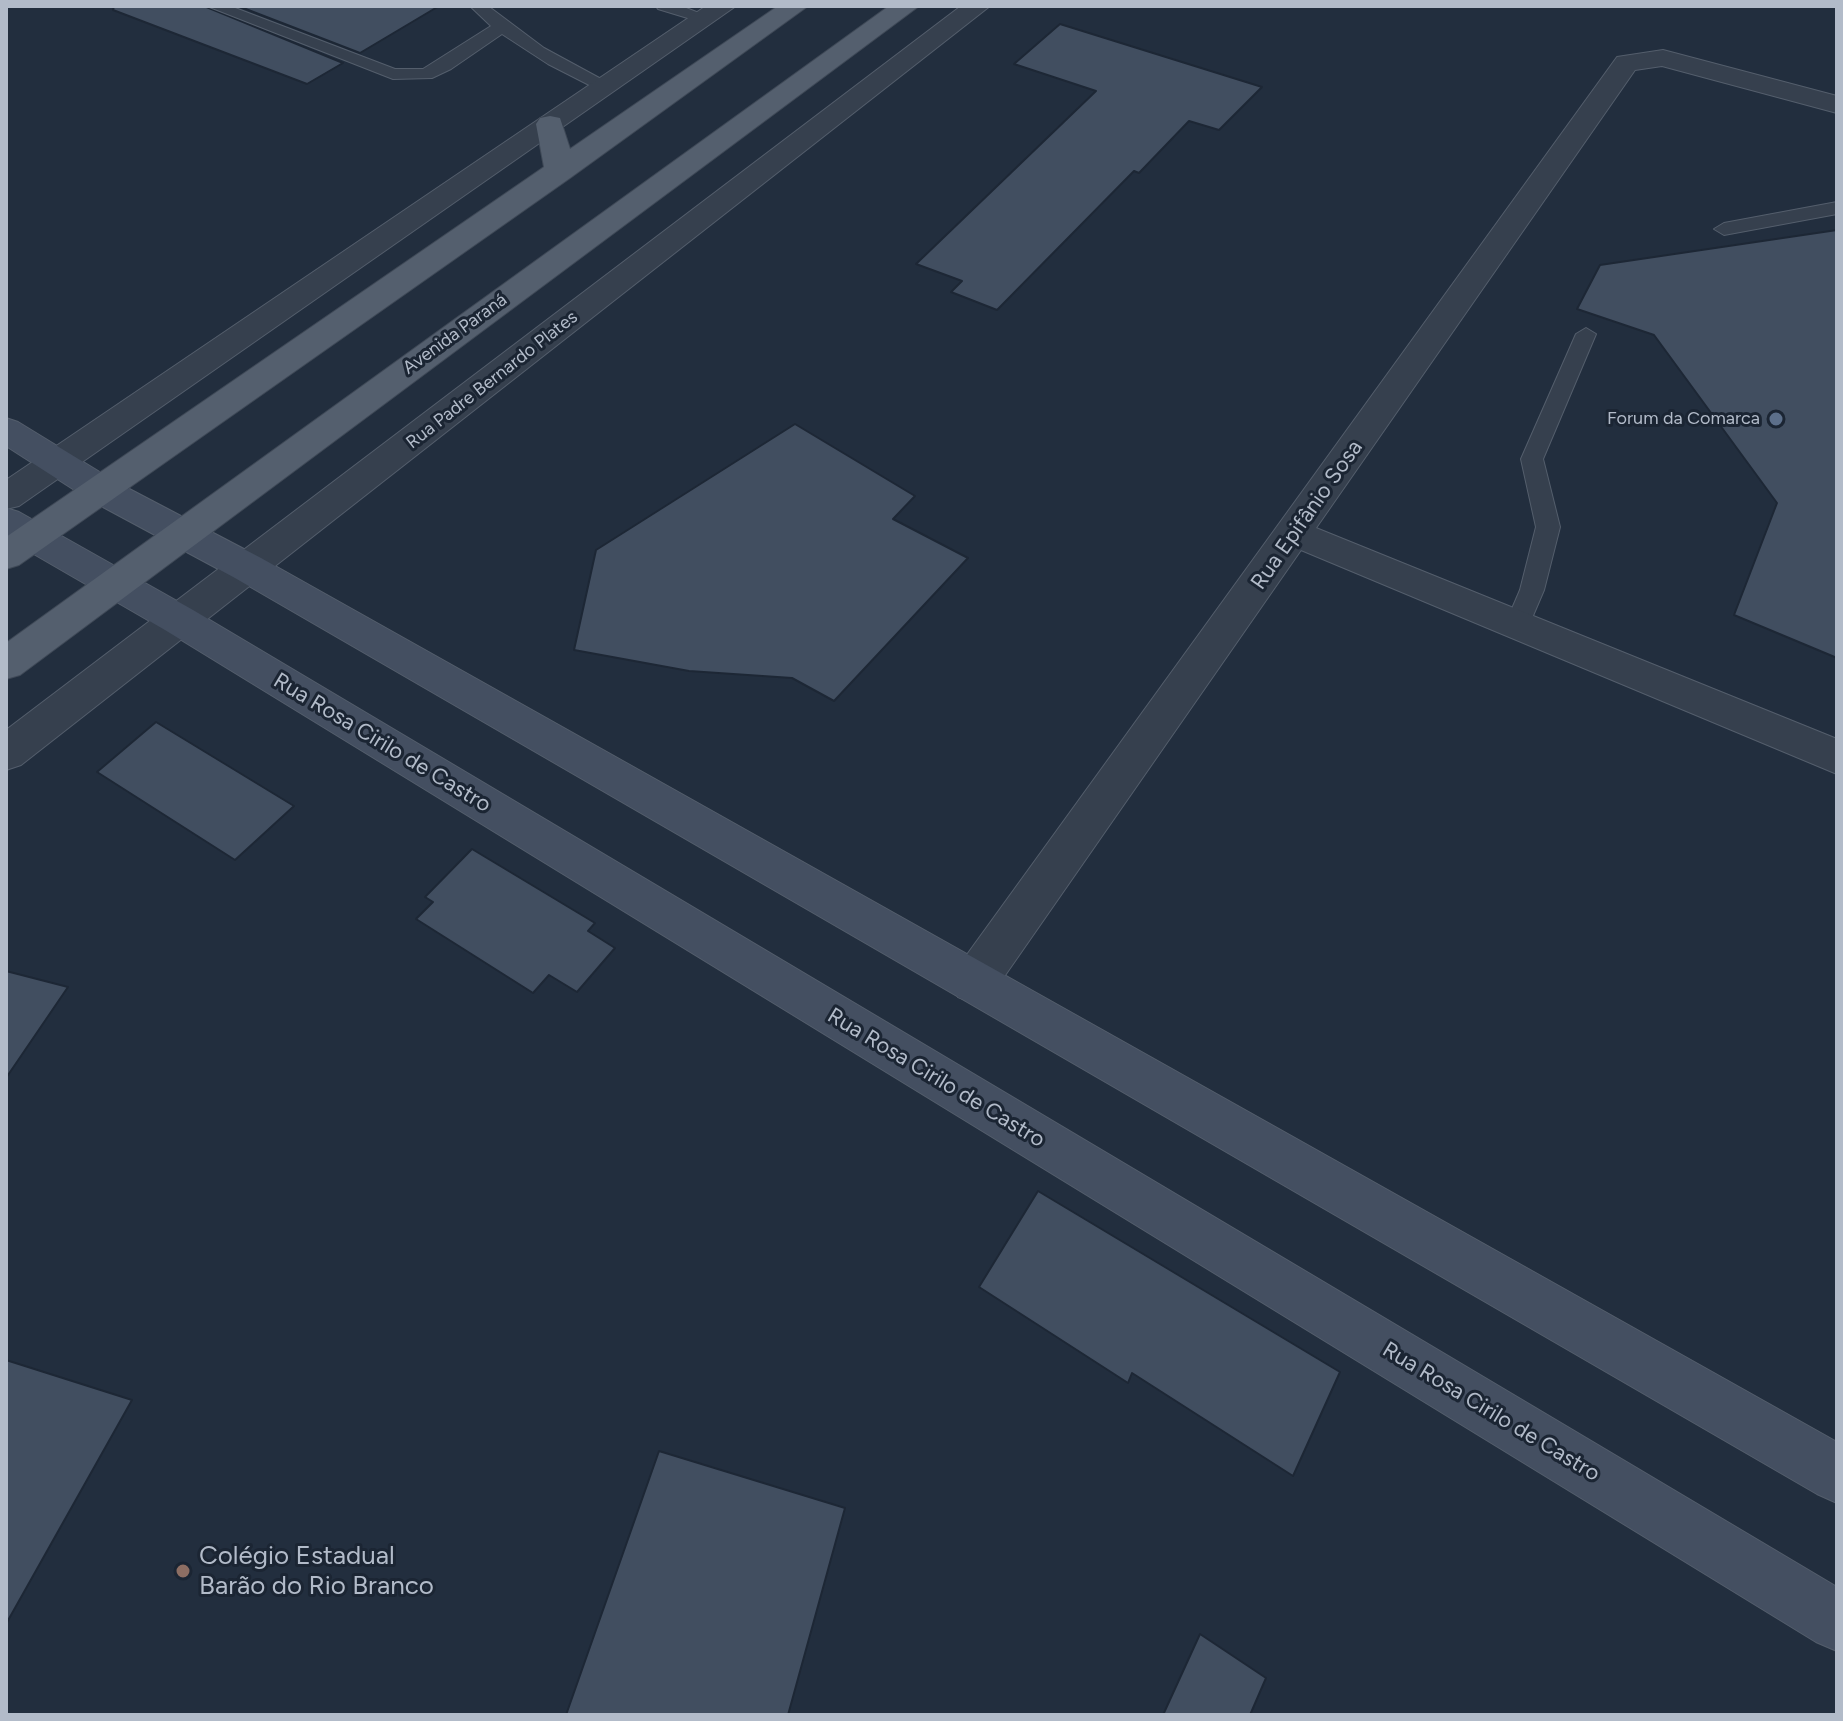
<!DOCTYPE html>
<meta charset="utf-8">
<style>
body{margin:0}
#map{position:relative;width:1843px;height:1721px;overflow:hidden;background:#222e3e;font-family:Figtree,sans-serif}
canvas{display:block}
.frame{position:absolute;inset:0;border:8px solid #b2bbc9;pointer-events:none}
</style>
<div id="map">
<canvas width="1843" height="1721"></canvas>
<div class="frame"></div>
</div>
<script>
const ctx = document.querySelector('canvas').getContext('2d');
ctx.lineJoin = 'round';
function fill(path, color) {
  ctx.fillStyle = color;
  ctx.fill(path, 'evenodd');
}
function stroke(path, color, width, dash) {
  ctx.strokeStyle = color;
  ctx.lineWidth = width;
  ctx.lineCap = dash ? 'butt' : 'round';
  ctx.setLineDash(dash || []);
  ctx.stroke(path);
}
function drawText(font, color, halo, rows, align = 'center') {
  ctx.font = font + ' Figtree,sans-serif';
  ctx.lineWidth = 6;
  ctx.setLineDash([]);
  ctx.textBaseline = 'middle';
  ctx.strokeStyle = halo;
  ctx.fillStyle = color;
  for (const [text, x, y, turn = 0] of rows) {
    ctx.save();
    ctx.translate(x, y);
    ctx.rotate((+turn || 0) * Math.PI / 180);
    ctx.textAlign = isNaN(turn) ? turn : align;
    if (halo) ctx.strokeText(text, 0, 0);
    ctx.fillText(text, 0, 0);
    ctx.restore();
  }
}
const building = new Path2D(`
 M114,6H204L343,63L307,84L113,10Z
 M238,6H439L360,53Z
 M1060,24L1262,87L1219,130L1189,121L1139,173L1134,171L997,310L951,292L962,281L916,264L1096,91L1014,64Z
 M1837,230V658L1734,615L1777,503L1654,335L1577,309L1600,265Z
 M795,424L915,496L893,519L968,558L834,701L792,678L689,671L574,650L596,550Z
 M156,722L294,806L235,860L97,772Z
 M472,849L595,923L588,931L615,948L577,992L549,975L533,993L416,919L433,902L425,897Z
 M6,971L68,987L6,1078Z
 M1038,1191L1340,1372L1293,1476L1132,1373L1128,1383L979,1287Z
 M6,1360L132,1400L6,1624Z
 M659,1451L845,1508L788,1715H566Z
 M1200,1634L1266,1678L1250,1715H1163Z`);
const lane = new Path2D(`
 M207,6H230L395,69H423L491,26L470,6H488L544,48L614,86L605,91L599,90L548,64L502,34L451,69L432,78L393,79Z
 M656,6H681L712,18L704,23L658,9Z
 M1837,202V214L1724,235L1714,229L1724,223Z
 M1586,328L1596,334L1543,459L1560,527L1544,590L1526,632L1517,634L1508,632L1505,625L1520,590L1536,527L1521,459L1576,334Z`);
const street = new Path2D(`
 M706,6H736L19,506L6,509V480Z
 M961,6H990L21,765L6,770V730Z
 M1663,50L1837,96V113L1662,66L1635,70L1316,528L1837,739V774L1301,550L990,997L974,1003L958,997L951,982L958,967L1617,57Z`);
const secondary = new Path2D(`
 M6,418L18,422L116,482L261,558L1837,1442V1503L1817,1494L235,578L90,500L6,446Z
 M6,508L19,512L193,610L1837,1587V1651L1816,1642L165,630L6,538Z`);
const primary = new Path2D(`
 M778,6H808L570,178L19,565L6,569V537L544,167L536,124L540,118L550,116L560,118L570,149Z
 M889,6H919L20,675L6,679V643Z`);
const markers = [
 [1776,419,8,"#5c6f8a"],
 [183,1571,8,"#8d6e63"]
];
const farStreetnames = [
 ["Avenida Paraná",455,334,-36],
 ["Rua Padre Bernardo Plates",492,380,-38]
];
const farPoinames = [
 ["Forum da Comarca",1760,419]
];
const streetNames = [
 ["Rua Epifânio Sosa",1307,515,-55],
 ["Rua Rosa Cirilo de Castro",382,743,31],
 ["Rua Rosa Cirilo de Castro",936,1078,31],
 ["Rua Rosa Cirilo de Castro",1491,1412,31]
];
const nearPoinames = [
 ["Colégio Estadual",199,1556],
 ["Barão do Rio Branco",199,1586]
];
fill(building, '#414e60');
stroke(building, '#1d2735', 2);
stroke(lane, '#545e6c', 2);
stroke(street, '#545e6c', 2);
stroke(secondary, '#545e6c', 2);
stroke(primary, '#3f4957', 2);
fill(lane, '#36404e');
fill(street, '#36404e');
fill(secondary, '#444f61');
fill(primary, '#545f6e');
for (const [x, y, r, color] of markers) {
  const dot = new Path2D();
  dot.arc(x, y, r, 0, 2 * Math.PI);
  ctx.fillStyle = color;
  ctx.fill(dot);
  stroke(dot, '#1b2533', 3);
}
drawText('18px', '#b2bbc9', '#1b2533', farStreetnames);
drawText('18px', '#b2bbc9', '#1b2533', farPoinames, 'right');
drawText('22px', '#b2bbc9', '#1b2533', streetNames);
drawText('26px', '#b2bbc9', '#1b2533', nearPoinames, 'left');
</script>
